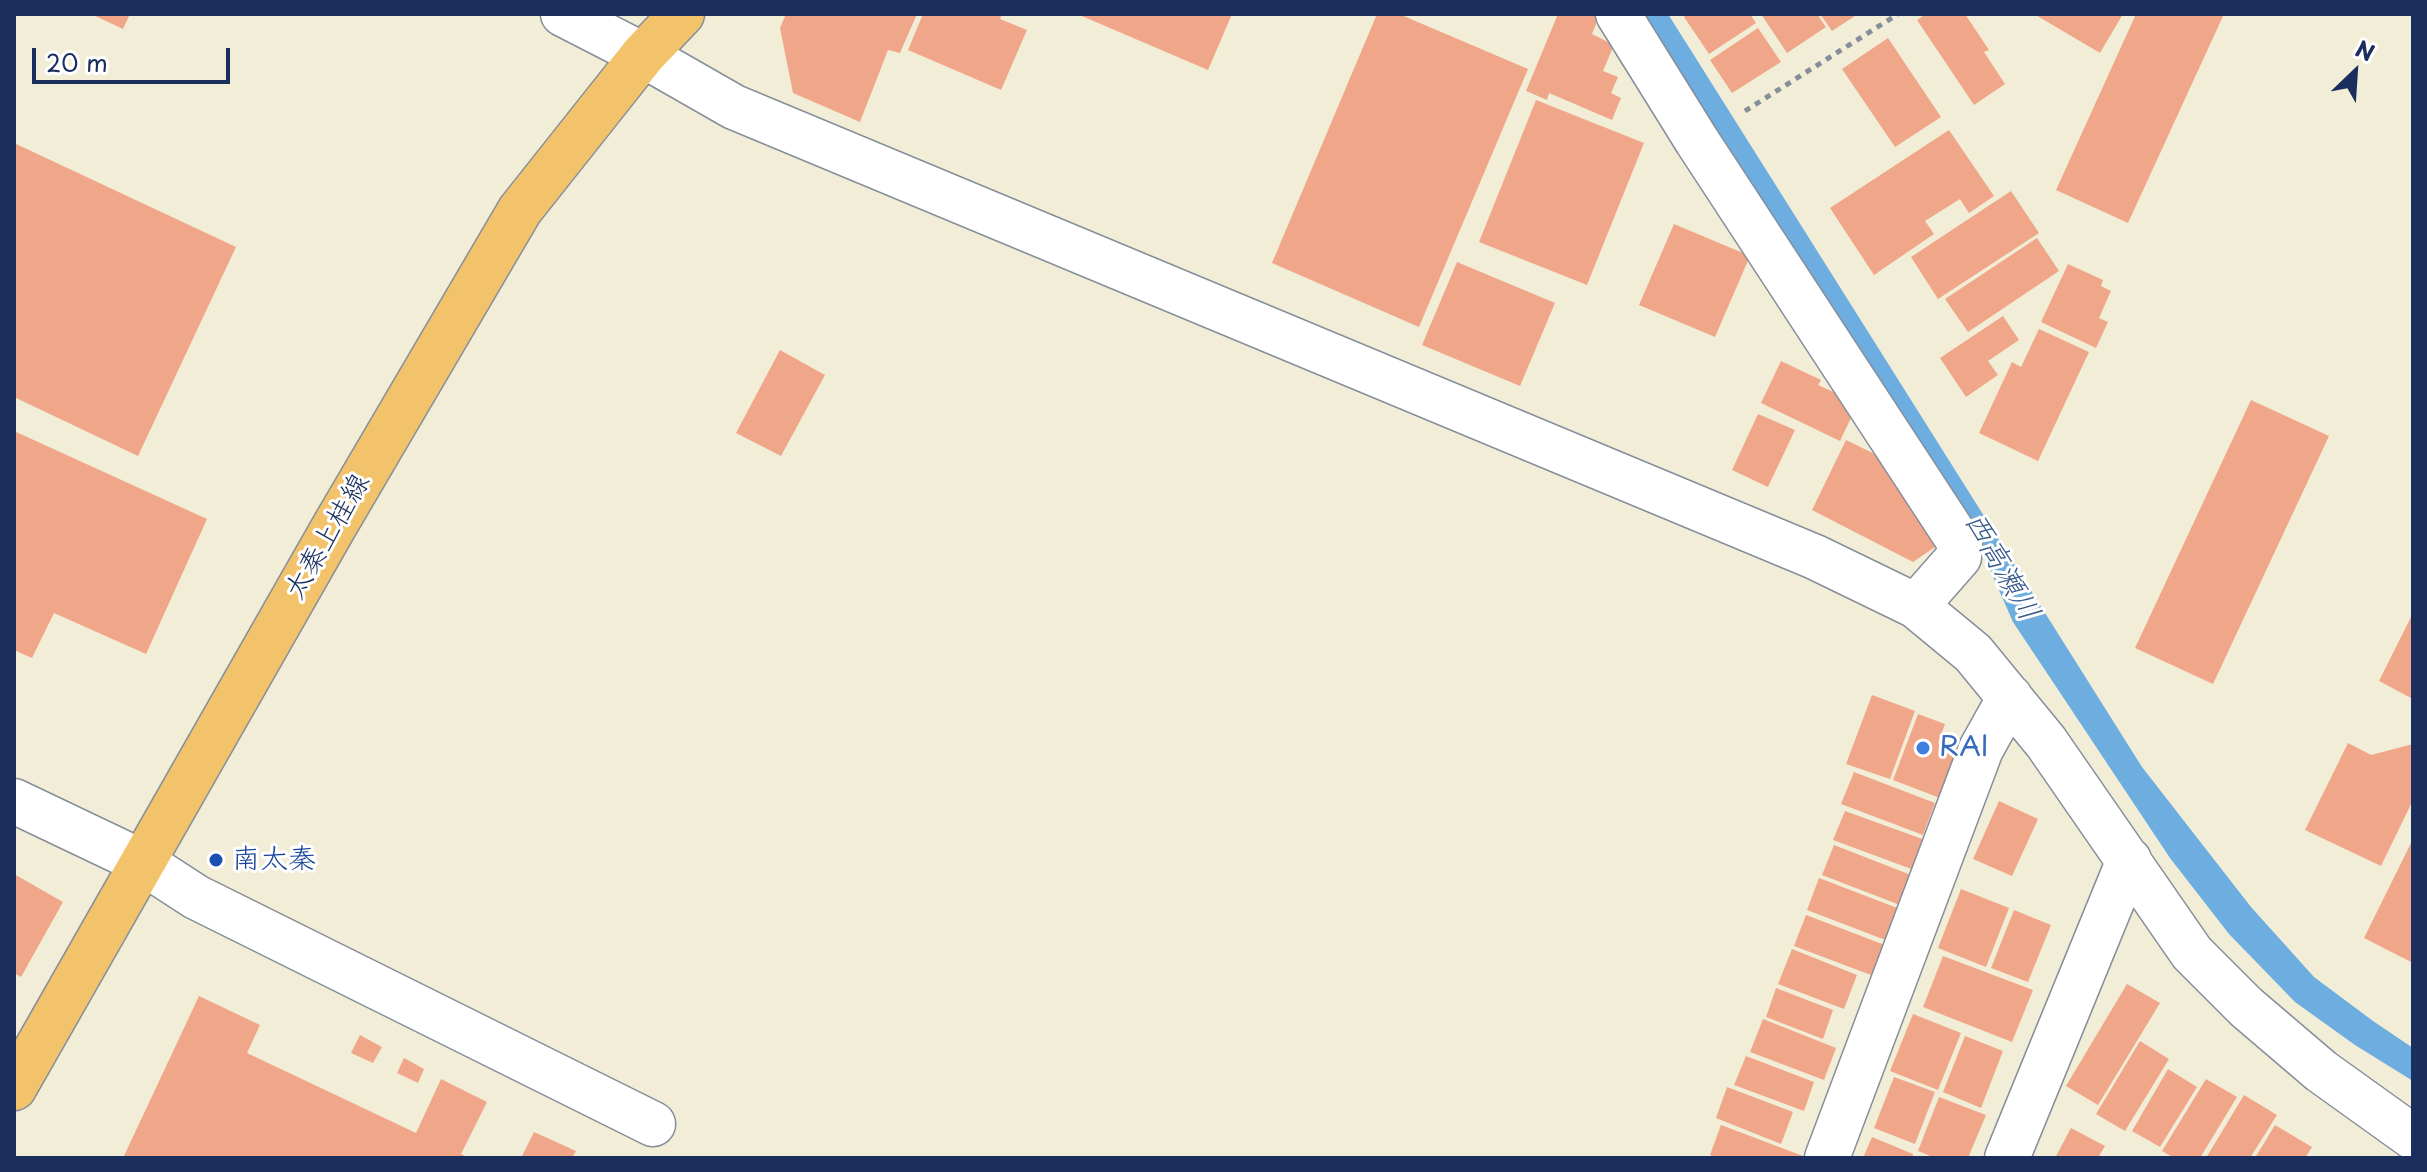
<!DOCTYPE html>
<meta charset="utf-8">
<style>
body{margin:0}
#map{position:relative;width:2427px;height:1172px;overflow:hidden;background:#f2edd7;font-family:"Playpen Sans",sans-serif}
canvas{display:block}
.frame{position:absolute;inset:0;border:16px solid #1b2f5e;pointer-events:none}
.north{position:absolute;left:2315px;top:32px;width:80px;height:80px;-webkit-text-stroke:6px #fff;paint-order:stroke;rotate:25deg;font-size:22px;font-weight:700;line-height:32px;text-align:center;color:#1b2f5e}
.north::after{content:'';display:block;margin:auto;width:28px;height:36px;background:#1b2f5e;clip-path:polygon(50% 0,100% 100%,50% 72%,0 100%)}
.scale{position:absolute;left:32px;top:48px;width:198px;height:36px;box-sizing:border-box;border:4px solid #1b2f5e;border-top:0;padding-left:10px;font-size:24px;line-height:28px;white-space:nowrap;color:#1b2f5e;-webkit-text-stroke:6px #fff;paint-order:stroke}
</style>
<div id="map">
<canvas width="2427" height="1172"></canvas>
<div class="frame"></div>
<div class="north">N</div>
<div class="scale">20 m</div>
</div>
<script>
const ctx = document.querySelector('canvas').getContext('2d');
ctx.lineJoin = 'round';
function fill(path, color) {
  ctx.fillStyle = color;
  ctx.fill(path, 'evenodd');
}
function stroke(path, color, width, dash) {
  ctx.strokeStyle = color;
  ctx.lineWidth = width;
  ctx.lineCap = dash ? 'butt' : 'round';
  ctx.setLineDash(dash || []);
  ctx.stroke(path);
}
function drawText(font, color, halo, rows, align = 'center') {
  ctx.font = font + ' "Playpen Sans","Klee One",sans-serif';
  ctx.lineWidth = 6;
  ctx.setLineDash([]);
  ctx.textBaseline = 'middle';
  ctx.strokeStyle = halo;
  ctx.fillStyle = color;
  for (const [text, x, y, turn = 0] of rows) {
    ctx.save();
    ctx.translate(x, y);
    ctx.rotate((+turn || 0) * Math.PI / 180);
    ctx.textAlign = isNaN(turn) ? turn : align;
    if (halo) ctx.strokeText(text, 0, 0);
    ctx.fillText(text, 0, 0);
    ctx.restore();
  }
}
const water = new Path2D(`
 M1641,14H1668L2142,767L2251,907L2314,977L2373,1021L2413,1048V1081L2355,1045L2295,1002L2229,934L2170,858L2013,622L1981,549Z`);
const building = new Path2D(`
 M91,14H130L123,29Z
 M786,14H917L900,53L888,50L860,122L793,93L780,28Z
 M923,14H1002L1000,19L1027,30L1001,90L908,50Z
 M1077,14H1232L1208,70Z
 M1377,14H1399L1528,69L1419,327L1272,263Z
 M1558,14L1599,16L1592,34L1614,45L1603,71L1618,77L1611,93L1621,98L1612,120L1549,93L1547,100L1526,91Z
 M1688,14H1750L1756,23L1709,54L1684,17Z
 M1761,14H1817L1826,27L1787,53Z
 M1820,14H1858L1832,31Z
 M1926,14H1965L1989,50L1984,52L2005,84L1974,105L1917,20Z
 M2034,14H2123L2100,53Z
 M2136,14H2224L2128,223L2056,190Z
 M1758,28L1781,62L1732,93L1710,60Z
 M1888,38L1941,117L1895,147L1842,69Z
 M1536,100L1644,143L1587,285L1479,242Z
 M1949,130L1994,196L1969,213L1960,199L1925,221L1934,234L1874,275L1830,208Z
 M14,143L236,247L138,456L14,397Z
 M2011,191L2039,233L1938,299L1911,257Z
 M1674,224L1750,256L1715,337L1639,305Z
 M2037,238L2059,271L1968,332L1945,299Z
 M1457,262L1555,303L1520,386L1422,345Z
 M2068,264L2103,280L2101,286L2111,291L2099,318L2108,322L2096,348L2041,322Z
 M2003,316L2019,340L1988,361L1998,375L1966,397L1940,358Z
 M2039,329L2089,352L2038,461L1979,433L2012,362L2021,367Z
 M780,350L825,375L781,456L736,433Z
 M1781,361L1821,380L1818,385L1858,403L1840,441L1761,403Z
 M2251,400L2329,436L2213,684L2135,648Z
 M1758,414L1795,430L1768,487L1732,470Z
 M14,431L207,519L146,654L54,613L32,658L14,650Z
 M1846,440L1883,458L1941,543L1913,562L1812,510Z
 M2413,613V699L2379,681Z
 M1872,695L1915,711L1890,779L1846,764Z
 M1918,714L1945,724L1938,744L1957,751L1940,798L1893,780Z
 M2348,743L2371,755L2413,744V800L2381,866L2305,830Z
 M1854,772L1935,803L1923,835L1841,804Z
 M1999,801L2038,819L2012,876L1973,859Z
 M1845,811L1925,840L1914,870L1833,840Z
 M2413,839V963L2364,938Z
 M1834,845L1911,875L1900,905L1822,875Z
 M14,874L63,902L21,977L14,973Z
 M1819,878L1900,909L1888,941L1807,910Z
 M1961,889L2009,908L1986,967L1938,948Z
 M2014,910L2051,925L2028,982L1991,968Z
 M1806,915L1890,947L1879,978L1794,946Z
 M1792,949L1857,975L1844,1009L1778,984Z
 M1943,956L2033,990L2012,1042L1923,1007Z
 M2127,984L2160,1003L2098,1105L2066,1086Z
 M1776,988L1833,1010L1823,1039L1766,1017Z
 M199,996L260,1025L247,1053L416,1133L441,1079L487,1102L461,1154L469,1158H123Z
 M1913,1014L1961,1033L1938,1090L1890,1071Z
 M1763,1019L1836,1048L1824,1080L1750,1052Z
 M360,1035L382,1047L373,1063L351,1053Z
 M1965,1036L2003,1051L1981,1108L1943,1092Z
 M2140,1041L2169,1059L2125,1131L2096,1114Z
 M1746,1056L1814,1082L1804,1111L1734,1085Z
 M404,1058L424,1069L418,1083L397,1073Z
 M2168,1069L2197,1087L2160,1147L2132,1131Z
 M1894,1077L1935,1092L1915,1144L1874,1128Z
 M2206,1079L2237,1097L2200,1158H2174L2162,1151Z
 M1727,1087L1793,1112L1781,1144L1716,1118Z
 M2244,1095L2277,1115L2250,1158H2206Z
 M1939,1097L1986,1115L1968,1158H1935L1918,1151Z
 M1721,1125L1803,1156L1802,1158H1719L1710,1155Z
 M2275,1125L2312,1147L2305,1158H2255Z
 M2071,1128L2105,1146L2098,1158H2055Z
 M534,1132L576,1151L572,1158H521Z
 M1872,1137L1913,1154L1912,1158H1863Z`);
const path = new Path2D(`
 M1745,111L1898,14`);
const minor = new Path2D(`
 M563,14L643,55L734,107L1815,557L1916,606L1973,653L2046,742L2192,953L2246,1007L2321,1071L2413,1137
 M1618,14L1697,141L1960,543L1959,557L1916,606
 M14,801L142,862L196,897L653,1124
 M1827,1158L1981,749L2010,697
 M2007,1158L2129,860`);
const major = new Path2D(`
 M14,1088L335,525L520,210L643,55L682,14`);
const markers = [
 [1923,748,8,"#3f7fe0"],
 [216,860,8,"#1a4fb4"]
];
const streetNames = [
 ["太秦上桂線",328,537,-60]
];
const shopNames = [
 ["RAI",1939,748]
];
const transitNames = [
 ["南太秦",232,860]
];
const waterNames = [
 ["西高瀬川",2001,567,60]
];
fill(water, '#6dade0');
fill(building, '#f0a789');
stroke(minor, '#868e9a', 47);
stroke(major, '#868e9a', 47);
stroke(path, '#868e9a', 5, [6, 6]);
stroke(minor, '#fff', 44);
stroke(major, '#f2c36a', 44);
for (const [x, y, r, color] of markers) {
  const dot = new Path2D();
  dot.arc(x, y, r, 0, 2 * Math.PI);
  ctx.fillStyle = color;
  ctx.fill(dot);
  stroke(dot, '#fff', 3);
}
drawText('28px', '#1b2f5e', '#fff', streetNames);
drawText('28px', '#366cbe', '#fff', shopNames, 'left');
drawText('28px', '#164399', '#fff', transitNames, 'left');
drawText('italic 30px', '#385b8c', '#fff', waterNames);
</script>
